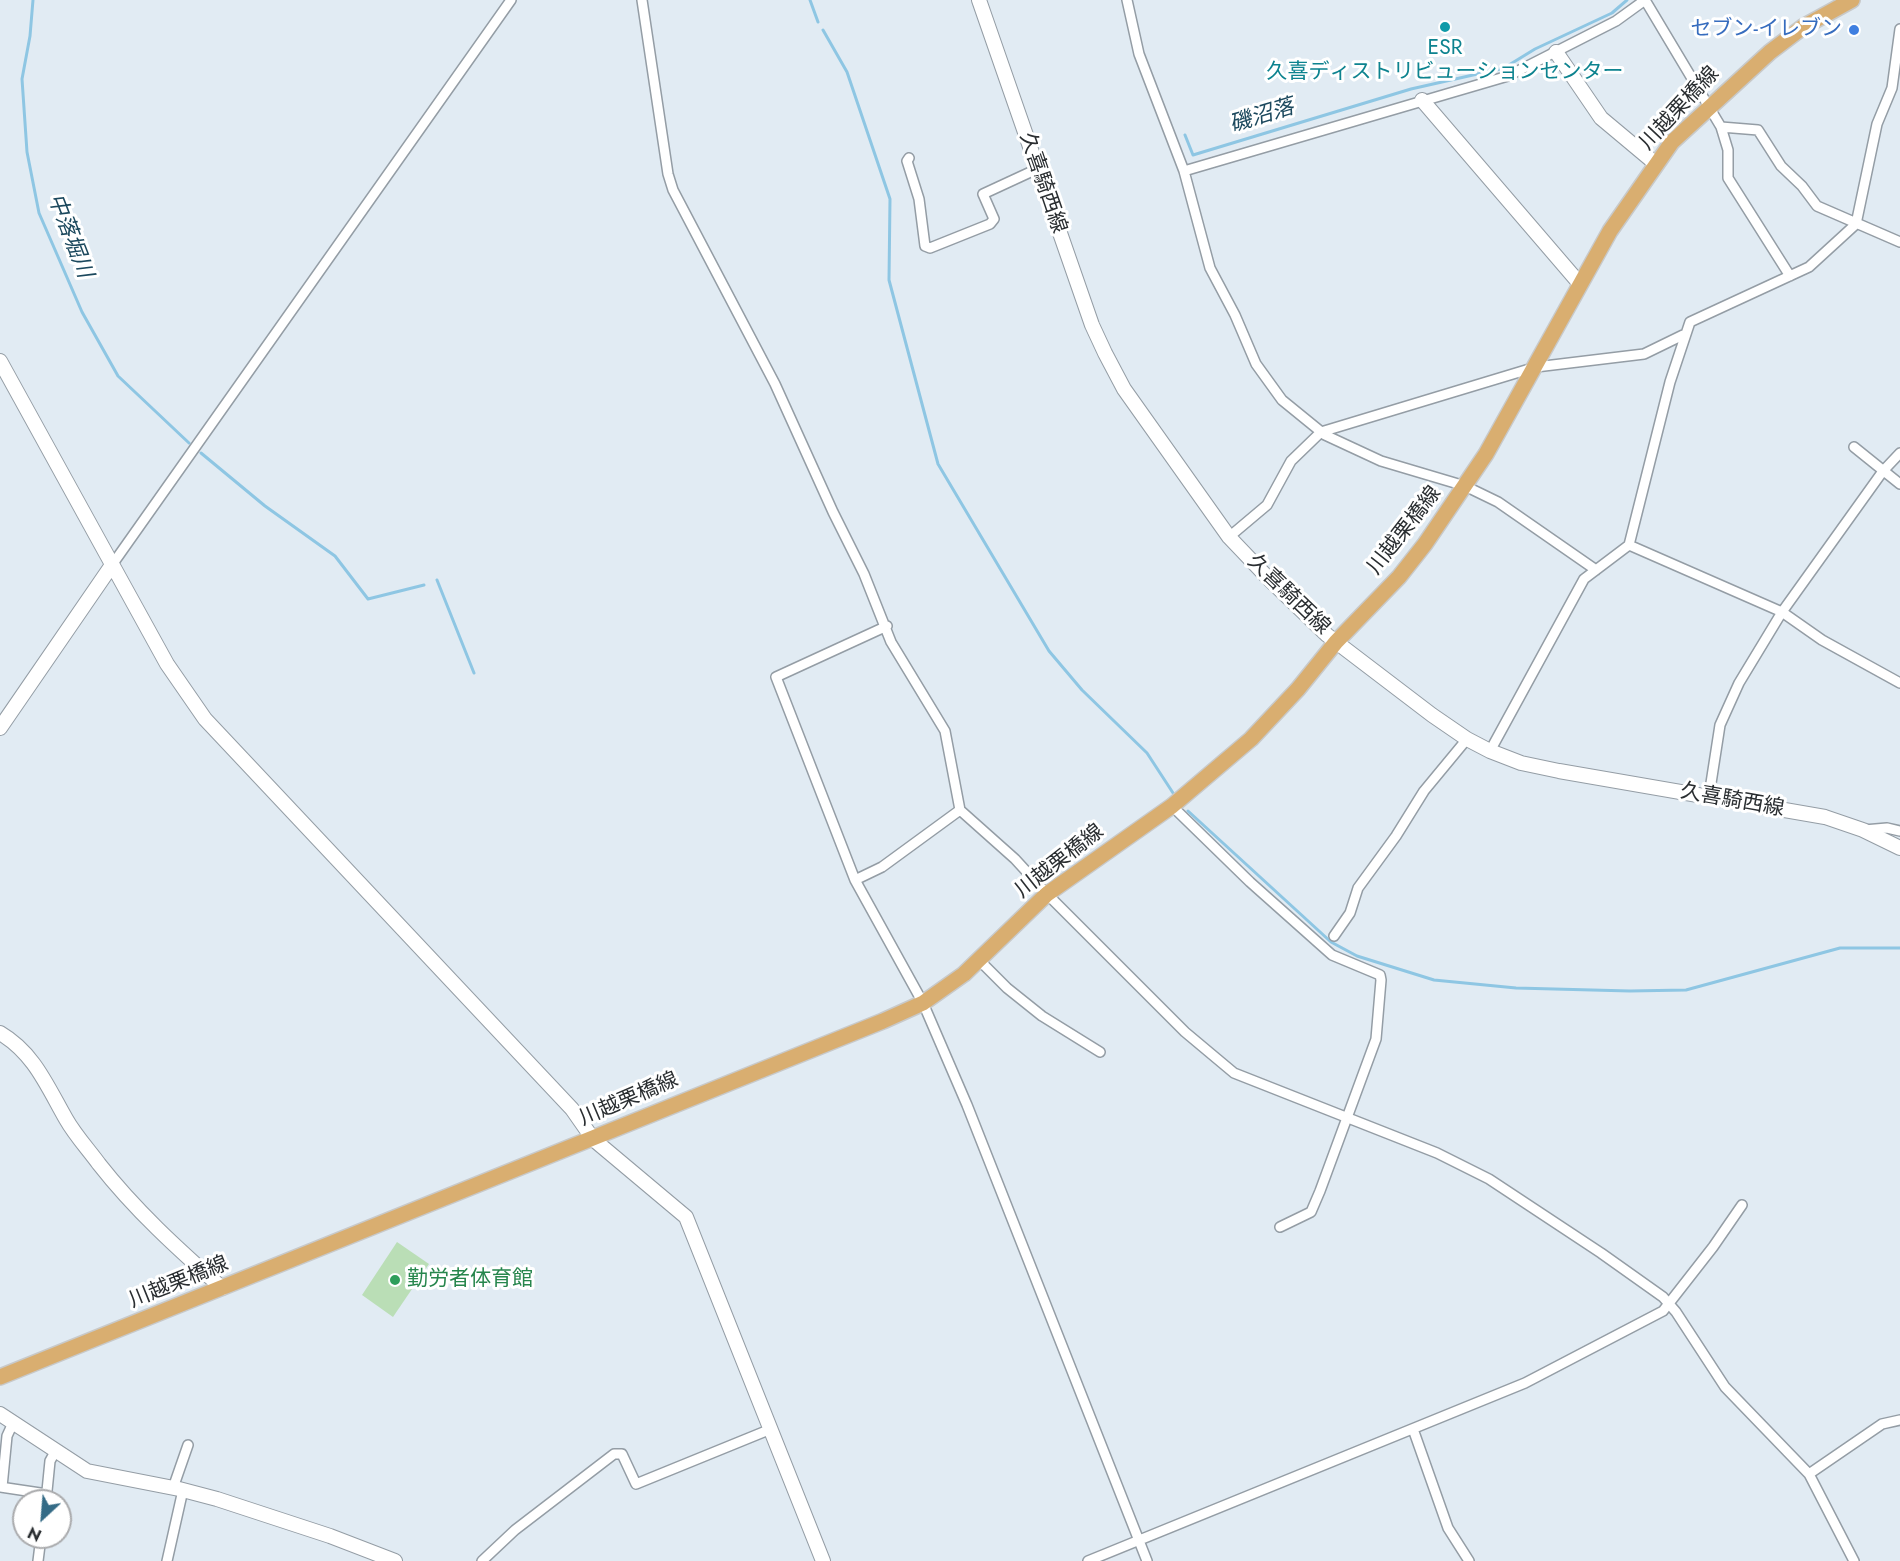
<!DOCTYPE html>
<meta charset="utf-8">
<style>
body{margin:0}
#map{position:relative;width:1900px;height:1561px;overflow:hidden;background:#e1ebf3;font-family:Jost,sans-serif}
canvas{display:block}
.north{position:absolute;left:12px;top:1489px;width:60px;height:60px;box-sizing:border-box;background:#fff;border:2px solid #aaabad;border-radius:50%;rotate:206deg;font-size:16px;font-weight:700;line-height:24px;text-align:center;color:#2a2e31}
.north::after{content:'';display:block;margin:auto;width:21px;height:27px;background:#346b86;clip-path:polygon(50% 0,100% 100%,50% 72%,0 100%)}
</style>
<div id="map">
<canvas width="1900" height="1561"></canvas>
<div class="north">N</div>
</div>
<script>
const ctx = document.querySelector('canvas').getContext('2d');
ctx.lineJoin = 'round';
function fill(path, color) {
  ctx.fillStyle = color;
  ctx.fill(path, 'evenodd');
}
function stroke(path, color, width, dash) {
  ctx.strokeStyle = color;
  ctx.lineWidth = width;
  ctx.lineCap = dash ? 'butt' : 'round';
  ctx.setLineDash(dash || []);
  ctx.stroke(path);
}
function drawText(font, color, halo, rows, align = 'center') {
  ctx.font = font + ' Jost,"Noto Sans JP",sans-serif';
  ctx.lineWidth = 6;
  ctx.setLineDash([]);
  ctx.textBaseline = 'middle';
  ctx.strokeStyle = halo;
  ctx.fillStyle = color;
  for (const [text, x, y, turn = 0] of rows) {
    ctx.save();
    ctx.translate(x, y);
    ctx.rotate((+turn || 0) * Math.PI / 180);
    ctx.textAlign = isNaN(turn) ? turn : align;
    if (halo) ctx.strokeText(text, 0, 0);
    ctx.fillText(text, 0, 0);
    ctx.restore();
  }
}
const green = new Path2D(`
 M397,1242L429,1264L393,1317L362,1295Z`);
const stream = new Path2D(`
 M33,0L30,36L22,79L27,152L39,213L82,312L118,376L189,443
 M810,0L818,22
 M823,30L847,72L890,199L889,280L938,464L1049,651L1082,690L1147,753L1175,796
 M1185,135L1193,155L1411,89L1504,68L1535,49L1612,13L1627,0
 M201,453L265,506L335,556L368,599L424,585
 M437,580L474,673
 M1188,811L1331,942L1357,956L1434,980L1516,988L1630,991L1686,990L1840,948H1900`);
const street = new Path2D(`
 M642,0L668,174L673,190L775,384L833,512L864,574L891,642L945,731L960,810L1015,859L1047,894L1185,1032L1234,1073L1437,1153L1489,1179L1601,1253L1663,1297L1676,1312L1725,1387L1809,1474L1854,1561
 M1127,0L1139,54L1184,171L1210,268L1235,315L1256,364L1282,400L1325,435L1381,461L1465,486L1498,502L1596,570
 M1645,0L1721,127L1758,130L1781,166L1802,186L1817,206L1900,242
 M1721,127L1728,150V178L1790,276
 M909,158L907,161L919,199L925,246L930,248L990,224L994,219L983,194L1037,169
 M1184,171L1508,76L1616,21L1645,0
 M1854,447L1900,484
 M1229,537L1267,505L1291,461L1321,432L1536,367L1644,354L1683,335
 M1629,545L1782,612L1822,640L1900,683
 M112,565L511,0
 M887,626L776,677L855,880L923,1003L967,1105L1147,1561
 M1490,751L1584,579L1629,545L1670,382L1690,322L1809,267L1856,224L1877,124L1892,88L1900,29
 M1709,796L1720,725L1739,683L1782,612L1883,471L1900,453
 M1172,806L1250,882L1332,955L1380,975L1381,980L1376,1039L1320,1191L1311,1212L1280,1227
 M1864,830L1887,828L1900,831
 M855,880L882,867L960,810
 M1334,936L1350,913L1358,888L1396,836L1424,791L1467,739
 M979,960L1007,988L1042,1016L1100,1052
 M1413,1429L1448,1528L1469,1561
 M1809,1474L1882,1424L1900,1420
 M0,1487L47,1494
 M2,1487L7,1436L13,1423
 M173,1488L188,1445
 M46,1501L50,1461L55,1452
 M38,1561L41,1537
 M167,1561L183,1490
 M482,1561L515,1530L614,1454H622L636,1484L771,1429
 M1088,1561L1525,1383L1663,1311L1713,1247L1742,1205`);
const secondary = new Path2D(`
 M979,0L1092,325L1105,353L1124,389L1229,537L1270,580L1327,635L1432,715L1467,739L1490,751L1521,763L1559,771L1825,817L1863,830L1900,848
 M1556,52L1601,118L1656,164
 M1422,100L1580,284
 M0,361L167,664L205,719L572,1109L593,1139L686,1217L823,1561
 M0,728L112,565
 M0,1033C34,1053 47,1086 66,1119C75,1135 88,1149 99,1164C135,1210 178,1249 222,1288
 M0,1414L87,1471L179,1489L217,1499L330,1536L395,1561`);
const primary = new Path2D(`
 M0,1377L883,1021L923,1003L964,974L1047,894L1172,806L1251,739L1298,689L1336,642L1399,577L1425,544L1486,454L1610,231L1672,142L1770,52L1803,27L1852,0`);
const markers = [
 [1445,27,6,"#0f9aa8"],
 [1854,30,6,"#3f7fe0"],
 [395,1280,6,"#2e9e5b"]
];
const shopNames = [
 ["セブン-イレブン",1842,30]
];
const cultureNames = [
 ["ESR",1445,49],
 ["久喜ディストリビューションセンター",1445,73]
];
const streetNames = [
 ["川越栗橋線",1680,109,-47],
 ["久喜騎西線",1042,183,71],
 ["川越栗橋線",1405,531,-52],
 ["久喜騎西線",1288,595,44],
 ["久喜騎西線",1732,801,10],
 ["川越栗橋線",1060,862,-38],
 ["川越栗橋線",629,1100,-23],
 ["川越栗橋線",179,1283,-22]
];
const leisureNames = [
 ["勤労者体育館",407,1280]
];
const waterNames = [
 ["磯沼落",1262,117,-17],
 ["中落堀川",69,236,69]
];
fill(green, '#badeb6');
stroke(stream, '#8ec6e3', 3);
stroke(street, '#949da5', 12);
stroke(secondary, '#949da5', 16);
stroke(primary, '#c8c9c9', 18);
stroke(street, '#fff', 9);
stroke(secondary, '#fff', 14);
stroke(primary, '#d9ae70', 15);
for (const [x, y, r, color] of markers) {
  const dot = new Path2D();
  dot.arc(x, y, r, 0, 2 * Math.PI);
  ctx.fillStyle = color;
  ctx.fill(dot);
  stroke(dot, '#fff', 2);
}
drawText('21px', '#366cbe', '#fff', shopNames, 'right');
drawText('21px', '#0d838f', '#fff', cultureNames);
drawText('21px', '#2a2e31', '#fff', streetNames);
drawText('21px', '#27864d', '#fff', leisureNames, 'left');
drawText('italic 22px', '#1b485d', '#fff', waterNames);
</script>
